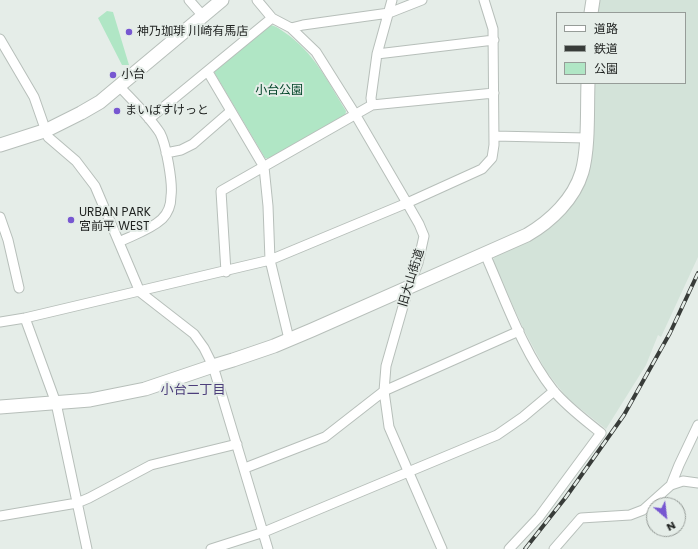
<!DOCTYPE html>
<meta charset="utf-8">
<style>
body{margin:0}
#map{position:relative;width:698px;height:549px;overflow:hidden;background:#e5ede8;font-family:Poppins,"Noto Sans JP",sans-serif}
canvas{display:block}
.legend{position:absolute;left:556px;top:12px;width:130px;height:72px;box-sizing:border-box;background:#e5ede8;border:1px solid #969c98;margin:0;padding:5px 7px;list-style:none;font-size:12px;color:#1f2220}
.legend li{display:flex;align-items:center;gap:8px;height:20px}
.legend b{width:20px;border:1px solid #969c98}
.north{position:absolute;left:646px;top:497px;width:40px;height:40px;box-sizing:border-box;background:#e5ede8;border:1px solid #969c98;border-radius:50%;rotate:152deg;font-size:11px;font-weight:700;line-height:16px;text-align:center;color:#1f2220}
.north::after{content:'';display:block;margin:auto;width:14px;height:18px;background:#7757d1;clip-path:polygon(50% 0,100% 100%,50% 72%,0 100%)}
</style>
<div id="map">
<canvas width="698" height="549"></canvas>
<ul class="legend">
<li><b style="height:5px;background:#fff"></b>道路</li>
<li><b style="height:5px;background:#383c39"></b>鉄道</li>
<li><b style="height:11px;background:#b0e6c5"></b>公園</li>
</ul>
<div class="north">N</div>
</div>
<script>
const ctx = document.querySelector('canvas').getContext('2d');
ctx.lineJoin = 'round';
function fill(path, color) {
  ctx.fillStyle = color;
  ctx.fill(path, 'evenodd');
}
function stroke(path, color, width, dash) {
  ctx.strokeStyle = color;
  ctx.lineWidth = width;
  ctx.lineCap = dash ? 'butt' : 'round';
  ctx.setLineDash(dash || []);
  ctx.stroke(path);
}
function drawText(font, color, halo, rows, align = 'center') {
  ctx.font = font + ' Poppins,"Noto Sans JP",sans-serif';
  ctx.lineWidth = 4;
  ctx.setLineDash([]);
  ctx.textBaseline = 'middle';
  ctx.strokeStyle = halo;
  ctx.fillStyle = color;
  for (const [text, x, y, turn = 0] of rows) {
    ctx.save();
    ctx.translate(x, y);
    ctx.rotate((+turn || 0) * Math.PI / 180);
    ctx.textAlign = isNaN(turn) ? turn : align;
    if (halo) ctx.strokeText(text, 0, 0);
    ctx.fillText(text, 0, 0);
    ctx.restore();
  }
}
const built = new Path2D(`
 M600,0H698V257L661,337L658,335L646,365L606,429L568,399L546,371L525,332L492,261L496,255L558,220L592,149L595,83H685V13H598Z`);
const green = new Path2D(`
 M107,11L113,12L129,65H122L98,18Z
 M268,25C275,25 278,28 284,32C314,52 328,82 346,111L345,117L270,159L265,158L214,72L215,68Z`);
const street = new Path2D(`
 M189,0L203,16
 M257,0L272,18L291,28L316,52L355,114L407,203L419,224L424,236L418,263L408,289L386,366L384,391L389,427L442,549
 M291,28L303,25L389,13L422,0
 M0,39L34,97L48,137L76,161L95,186L140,292L194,334L204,348L213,366L268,549
 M377,54L494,40
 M208,72L264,167L268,206L270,260L289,339
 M372,105L494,93
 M149,119L272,18
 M494,136L586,138
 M166,153L181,150L193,144L231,111
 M0,217L8,240L19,288
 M119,242C133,235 150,230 162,219C168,213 171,204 171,196C173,183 166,144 160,133C149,116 133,101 119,86
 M485,254C505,299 523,352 553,390C567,407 585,420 601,433L539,517L509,549
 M226,272L221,191L372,105L371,98L377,54L392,0
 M25,318L56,403L87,549
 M0,322L25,318L270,260L407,203L482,169L492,158L494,145L493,29L484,0
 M245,468L325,437L384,391L519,331
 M671,485L679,465L698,425
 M0,516L77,503L89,498L151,465L237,444
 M211,549L264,532L497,435L523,417L554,391
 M554,549L581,518L630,515L643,510L671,485L683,481L698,483`);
const secondary = new Path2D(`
 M591,13L593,0
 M0,145L47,130L81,113L100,102L222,0
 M0,407L90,400L145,389L213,366L233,360L274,346L312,330L527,235C551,221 574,199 582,172C589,147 587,109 588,83`);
const rail = new Path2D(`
 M525,549L566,497L624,415L670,333L698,273`);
const markers = [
 [129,32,4,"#7757d1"],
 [113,75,4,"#7757d1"],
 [117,111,4,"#7757d1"],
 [71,220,4,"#7757d1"]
];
const poiNames = [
 ["神乃珈琲 川崎有馬店",137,32],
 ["小台",121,75],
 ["まいばすけっと",125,111],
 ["URBAN PARK",79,213],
 ["宮前平 WEST",79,227]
];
const parkNames = [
 ["小台公園",279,91]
];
const streetNames = [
 ["旧大山街道",412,278,-73]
];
const neighbourhoodNames = [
 ["小台二丁目",193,391]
];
fill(built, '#d3e3d9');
fill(green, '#b0e6c5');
stroke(street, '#b7bfba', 11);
stroke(secondary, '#b7bfba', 15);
stroke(street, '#fff', 9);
stroke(secondary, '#fff', 13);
stroke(rail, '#383c39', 4);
stroke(rail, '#e5ede8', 2.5, [8]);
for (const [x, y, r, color] of markers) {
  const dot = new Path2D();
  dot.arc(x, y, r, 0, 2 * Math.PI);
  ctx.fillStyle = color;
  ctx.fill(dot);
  stroke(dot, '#e5ede8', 1.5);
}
drawText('12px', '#1f2220', '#e5ede8', poiNames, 'left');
drawText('12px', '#04462a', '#e5ede8', parkNames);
drawText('12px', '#1f2220', '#e5ede8', streetNames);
drawText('13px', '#4c3e7b', '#e5ede8', neighbourhoodNames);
</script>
